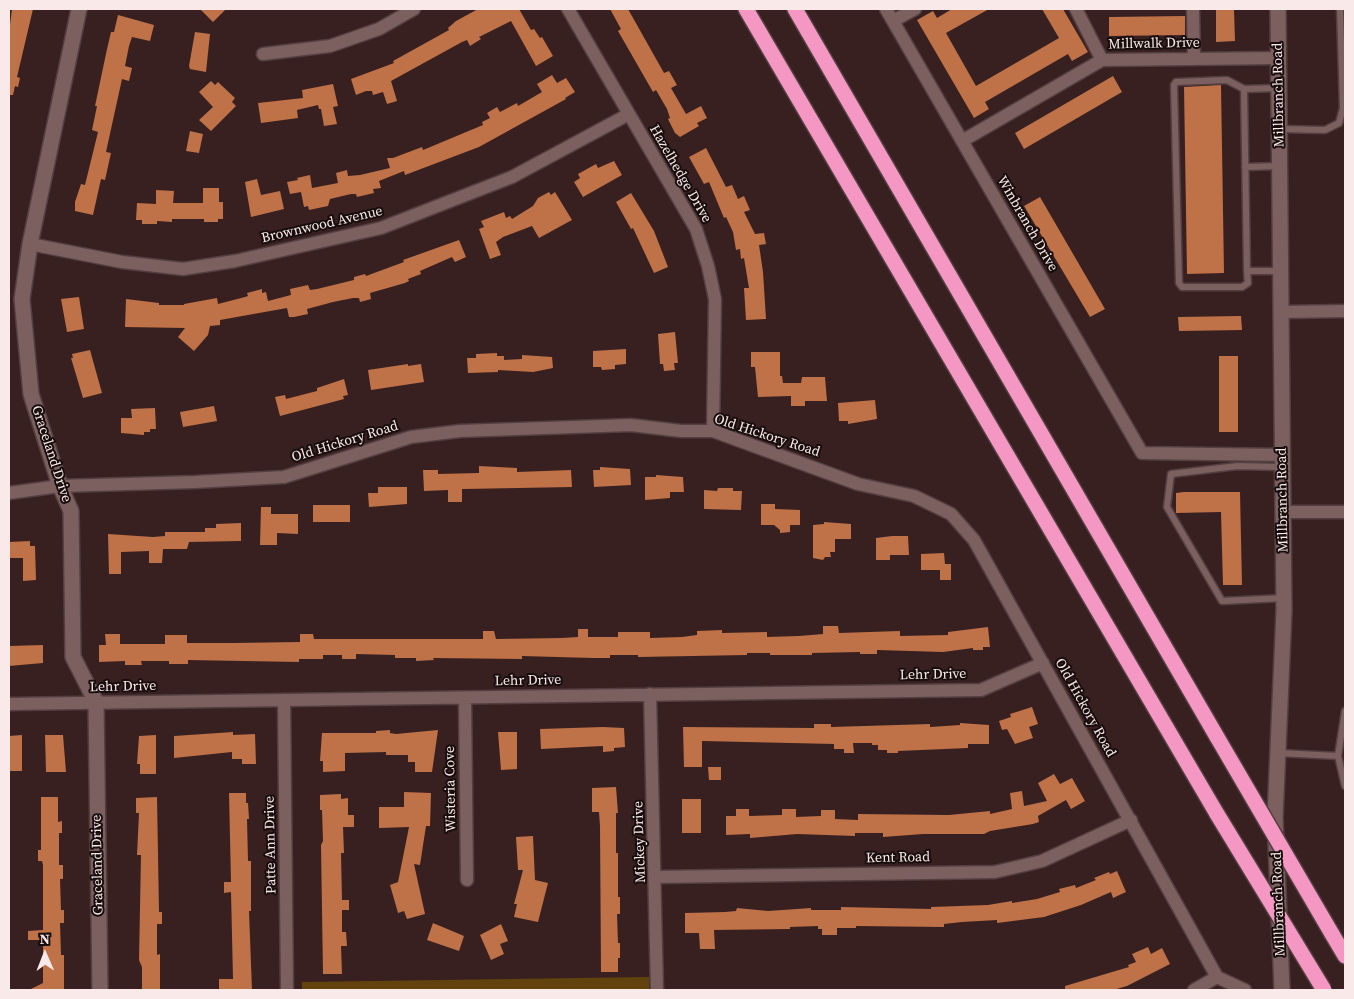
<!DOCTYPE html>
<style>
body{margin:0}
#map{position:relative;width:1354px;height:999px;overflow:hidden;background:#382020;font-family:"Source Serif 4",serif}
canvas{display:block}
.frame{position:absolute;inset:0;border:10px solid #fae9e9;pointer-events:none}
.north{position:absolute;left:20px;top:929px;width:50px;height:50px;-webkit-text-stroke:4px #180d0d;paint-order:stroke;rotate:359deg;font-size:14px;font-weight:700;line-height:20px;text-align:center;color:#fae9e9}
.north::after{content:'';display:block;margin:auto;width:18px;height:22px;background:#fae9e9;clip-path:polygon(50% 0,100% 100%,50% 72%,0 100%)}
</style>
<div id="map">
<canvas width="1354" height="999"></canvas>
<div class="frame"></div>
<div class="north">N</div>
</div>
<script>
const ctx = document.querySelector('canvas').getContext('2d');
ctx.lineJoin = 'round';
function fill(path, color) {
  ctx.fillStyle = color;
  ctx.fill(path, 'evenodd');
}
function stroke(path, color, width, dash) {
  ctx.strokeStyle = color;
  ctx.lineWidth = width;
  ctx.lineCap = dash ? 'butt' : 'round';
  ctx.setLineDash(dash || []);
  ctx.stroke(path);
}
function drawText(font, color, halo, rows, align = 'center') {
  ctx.font = font + ' "Source Serif 4",serif';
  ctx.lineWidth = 4;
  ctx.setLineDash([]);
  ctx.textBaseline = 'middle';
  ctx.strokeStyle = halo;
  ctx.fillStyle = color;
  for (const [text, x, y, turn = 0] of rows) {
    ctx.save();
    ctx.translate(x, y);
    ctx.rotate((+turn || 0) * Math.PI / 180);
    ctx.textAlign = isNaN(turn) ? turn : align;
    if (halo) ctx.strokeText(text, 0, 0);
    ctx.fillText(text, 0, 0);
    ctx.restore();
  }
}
const green = new Path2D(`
 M649,977V990H302V982Z`);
const building = new Path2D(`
 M12,9H33L17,77L20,78L18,87L15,86L13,95H9V32Z
 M200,9H226L213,22Z
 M478,9H519L531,30L534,29L540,38L542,37L553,56L536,66L511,21L479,37L481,39L470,46L467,40L462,42L391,81L397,101L387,104L383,92L373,95L372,91H366L356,95L351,79L394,63L393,61L449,30L448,28L456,21Z
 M610,9H628L664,73L669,71L677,85L671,88L686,114L701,106L707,118L697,123L699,126L680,137L675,133L668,119L670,118L667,109L656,90L653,92L618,31L621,29Z
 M952,9H989L946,33L976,86L1059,38L1042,9H1063L1088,52L1072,61L1068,54L985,102L989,109L974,118L917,20L933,11L937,18Z
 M1216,9H1234L1235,41L1216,42Z
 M118,15L154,25L150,41L132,37L129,46L125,66L132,68L129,81L122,79L106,152L111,153L105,180L101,179L93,215L75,211V202L81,184L85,185L98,132L92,130L97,106H95L107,49L111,32H114Z
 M1185,16V35L1109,36V17Z
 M195,32L210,34L206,72L190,69L189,66Z
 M552,75L557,83L566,78L575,92L565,98L566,99L479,147L405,175L404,171L379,181L381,188L373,189L374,193L357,197L356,194H351L330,199L328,206L309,210L308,206L304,207L301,192L290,194L287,182L298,180L297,178L310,175L312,188L338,183L336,173L347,170L348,176L360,175L390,168L387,158H393L422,147L423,150L483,125L482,122L490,118L487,113L497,107L500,112L517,103L518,106L542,92L537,84Z
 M1113,76L1122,92L1024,149L1015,133Z
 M211,81L215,85L218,82L235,98L232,102L236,106L211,131L199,120L213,107L199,92Z
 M333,84L338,106L333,107L337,124L324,126L321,109H319L318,105L297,110L298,118L261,123L258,103L303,98L302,90Z
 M1221,85L1224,273L1187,274L1184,87Z
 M190,131L203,134L199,153L186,151Z
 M706,148L726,187L732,185L738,199L744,196L750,210L744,212L755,234L764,233L766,244L759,245L763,272L766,319L746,320L744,288H749L744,258L741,259L740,249L736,250L733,232L726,217L724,218L709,182L704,184L689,157Z
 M614,161L622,175L583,197L574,182L580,178L578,174L596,164L598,168Z
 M257,179L261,195L280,191L284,209L251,217L245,182Z
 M203,188H219V202H223V219H218V222H204V219H172V222L157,221V224H142V220H136L137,203L156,204V190L174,191L173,203H203Z
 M549,192L551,195L555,192L572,220L539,238L532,226L503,237L496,242L501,255L490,259L479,229L484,227L481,221L504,212L506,218L510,216L512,219L533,206L538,198Z
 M631,193L654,231L668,267L654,273L633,228L631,229L616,202Z
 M1040,197L1105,309L1090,317L1024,206Z
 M459,240L466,257L455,262L452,257L420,271L421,274L408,279L409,281L405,283L370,293L371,299L360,302L359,298H353L333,302L307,309L308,314L294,317H289L287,308L220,320V325L210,326L208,335L194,351L178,337L185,328L125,327L126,299L159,303V305H184V304L217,298L218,304L245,297L248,296L247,293L262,289V293L266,292L268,301L291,295L290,289L308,285L310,290L317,289L354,280V277L365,274L366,276L404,262L403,260Z
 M79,297L84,329L67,332L61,299Z
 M1241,316L1242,330L1179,331L1178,317Z
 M675,332L678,363H674L675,370L664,371L663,364H660L658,334Z
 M626,349V364L615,365V369L602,370L601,367H593V351Z
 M90,350L102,393L83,398L71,358H73L72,354Z
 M751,352H780V376H782L783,383H801L802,377H825L827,401H805V406H791V396L758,397L755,367H751Z
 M497,353V356H504V360L522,359V355L552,357L553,368L533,372L498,370V372L468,373L467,358H476V354Z
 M1219,356H1238V432H1219Z
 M408,364V366L421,364L424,382L371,390L368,370Z
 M344,379L348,395L343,396L344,399L280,416L275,397L285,395L286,399L317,391V388Z
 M875,400L877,419L848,424V421H839L838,403Z
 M214,406L217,421L183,427L180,412Z
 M155,408L156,429H150V432H144V435L121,433V418H132L131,409Z
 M479,466L517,468V472L571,470L572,487L464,489H462V502H448V490L424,491L423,470H438V474L479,473Z
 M600,467L630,469L631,485L594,487L593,470H600Z
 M656,475L683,477L684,492H670V498L645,500V477H656Z
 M378,487H407V504L369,507L368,493H378Z
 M718,488H733V491H742L741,510L704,509V490L717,491Z
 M1184,492H1240L1242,585H1223L1221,512L1176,513V493Z
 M761,504H775V509L800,510V525H790V532L780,533V530L774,525H761Z
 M313,505H350V522H313Z
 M261,507H271V514H298V534L277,533V545H260Z
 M824,522L851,524V539H835V552H830L831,557H825L823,560L813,558V525L824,524Z
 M241,523V541L189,542L187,549H163L162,563H149V551L121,552V574H109L108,534L153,537L165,536V532H205V528H216V524Z
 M892,536H908L909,555H890V560H876V538Z
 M30,541V546H35L36,580L23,581V558H9V542Z
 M944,553L945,564H951V580H940V570H921V554Z
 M823,626H838L839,633L900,631V636L948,635V632L988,627L990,647H983V650H973V648L943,652L877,650V654H860V652L812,653V655H770V653H747V655L638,657V655H610V658H593L522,656V659L433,658L434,660L416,661V658H395V655L356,654V659H342V655H323V659H299V662L188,660V664H169V661H141L142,665H125V661L99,662V645H106L105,634H120V644H165V635H187V643H233L300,642V634H313L314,639H483V631H494L496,639L562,638L578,637V629H588V637H618V632H650V638L682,637L697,635V631L722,630V633L767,632V637L799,636L823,634Z
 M43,645V663L9,666V646Z
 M1032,707L1038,724L1029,727L1033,738L1015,744L1007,729L1002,730L999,721L1011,717L1010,714Z
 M960,723L989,725V744H968V748L898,751V753H887V750H878V745H872V743H853L854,753H844V749H834V744L702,741V767H684L683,727L814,728V724H831V727L930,724V727L960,725Z
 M603,727L624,728L625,747L614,748V751L603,752V746L541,749L540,729Z
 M390,730V733L396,734L438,730L432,772H415V762H408V755H386V752L345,753V771L323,772V761H320L322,733H376V731Z
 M233,732V735L255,734L256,764H242V759H232V752L174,758V736Z
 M498,732H517V769L501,770Z
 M22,735V771H9V736Z
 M45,735H63L66,772H46Z
 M156,735V774H140V764H137L139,736Z
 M708,767H721V780H709Z
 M1054,774L1060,784L1072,778L1085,801L1071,809L1066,800L1038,816L1039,822L1033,824L990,831L984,834H923L883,837V833H855V836L797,834L750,838V834L726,835V816H736V809H749V816L782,815V809H796V817L821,816V810H835V819L858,820V814L949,815L990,811V814L1012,809L1010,793L1022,791L1024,806L1047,801L1038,783Z
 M616,787L618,813H616V853H618V897H620V914H617L618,943H620V958H618V972H601L600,826L599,812H592V788Z
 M404,792L431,793L430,826H426L420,865L414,864L425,914L407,919L404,911L398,913L390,885L398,882L409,827L379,828V807H404Z
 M229,793H246V803H248L249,819H247L248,861H251V911H249L252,990H219V979H233L231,892L224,893V882H231Z
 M341,794V799L348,798V815H354V827H343L344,853H341L342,900H349V910H342V932H346L347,946H341L342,974H323L321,845L323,841L322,810H320V795Z
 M41,797H58V822L62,821V833H59V865H63V879H60L61,910H64V923H60L61,955H64V990H29L43,983V940H28V931L43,930V865L42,861H38V850H41Z
 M157,797L159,912H162V924H157V955L160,954V990H142V967L139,960L141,855H137L139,813H136V798Z
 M682,799H701V833H682Z
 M533,836L535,880L548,883L538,922L514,917L517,904H514L523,870H518L516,837Z
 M1117,871L1126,892L1113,898L1111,892L1081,905L1044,917L997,923V920L962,922L944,924V927L856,926V928H837V935H822V929H818V926L790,927V929L714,930L715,949H700L699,933H685V913L725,912L736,911L737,908L768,911L811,908V910H841V907L931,909V907L988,905L1012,901V903L1037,899L1060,892L1059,889L1075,885L1076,888L1096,880L1094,878L1109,872L1110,874Z
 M433,923L464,936L459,951L427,940Z
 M501,924L508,941L500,944L504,954L491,960L480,935Z
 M1148,947L1151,954L1162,948L1170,964L1127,986L1113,990H1065V986L1129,967L1128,965L1136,962L1132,954Z`);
const lane = new Path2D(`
 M1279,88L1244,89L1227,80L1176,82L1174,85L1179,283L1182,287H1242L1248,283L1247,271H1281
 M1244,89L1247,271
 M1280,129L1325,130L1339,123L1343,108L1340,9
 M1245,167L1279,166
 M1282,467L1237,466L1171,474L1167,507L1222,601L1284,598
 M1345,711L1338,756L1345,786
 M1279,753L1338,756`);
const street = new Path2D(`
 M568,9L696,229L708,266L715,299L713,431
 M886,9L1142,453L1282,455
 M1076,9L1102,60
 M1193,9L1194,59
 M893,21L915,9
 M263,54L330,46L379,29L414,9
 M962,141L1102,60L1279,58
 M30,244L122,262L183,269L235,261L381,228L512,177L629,114
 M1283,312L1345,311
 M9,493L60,486L195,482L284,477L411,437L460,431L631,425L681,431H713L858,484L914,496L951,514L974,540L1217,977L1245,990
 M1284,512H1345
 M650,694L657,990
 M465,698L467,880
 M284,700L287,990
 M9,704L981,690L1043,663
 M656,877L995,872L1042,861L1131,820
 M1194,990L1217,977`);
const secondary = new Path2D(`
 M79,9L30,244L22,299L31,394L60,486L71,511L73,657L96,702L100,990
 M1278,9L1284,611L1275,818L1282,990`);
const highway = new Path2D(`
 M746,9L1217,814
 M795,9L1217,737
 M1332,934L1345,956`);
const highwayBridge = new Path2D(`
 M1217,737L1332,934
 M1217,814L1324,990`);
const streetNames = [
 ["Millwalk Drive",1154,44,-1],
 ["Millbranch Road",1279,95,-91],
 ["Hazelhedge Drive",680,174,60],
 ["Winbranch Drive",1027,224,60],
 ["Brownwood Avenue",322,225,-13],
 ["Old Hickory Road",767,436,18],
 ["Old Hickory Road",345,442,-17],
 ["Graceland Drive",51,454,72],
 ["Millbranch Road",1283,500,-91],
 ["Lehr Drive",933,675,-1],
 ["Lehr Drive",528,681,-1],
 ["Lehr Drive",123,687,-1],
 ["Old Hickory Road",1085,708,61],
 ["Wisteria Cove",451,789,-91],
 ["Mickey Drive",640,842,-92],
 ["Patte Ann Drive",271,845,-91],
 ["Kent Road",898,858,-1],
 ["Graceland Drive",98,865,-91],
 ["Millbranch Road",1279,904,-92]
];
fill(green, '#62430d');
fill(building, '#bf7148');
stroke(lane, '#533f40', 9);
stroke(street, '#533f40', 15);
stroke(secondary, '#533f40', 18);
stroke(highway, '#533f40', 18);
stroke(lane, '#7c5f5f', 6);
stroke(street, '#7c5f5f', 12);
stroke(secondary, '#7c5f5f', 15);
stroke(highway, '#f497c2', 15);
stroke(highwayBridge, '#533f40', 18, []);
stroke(highwayBridge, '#f497c2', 15);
drawText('14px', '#fae9e9', '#180d0d', streetNames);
</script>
